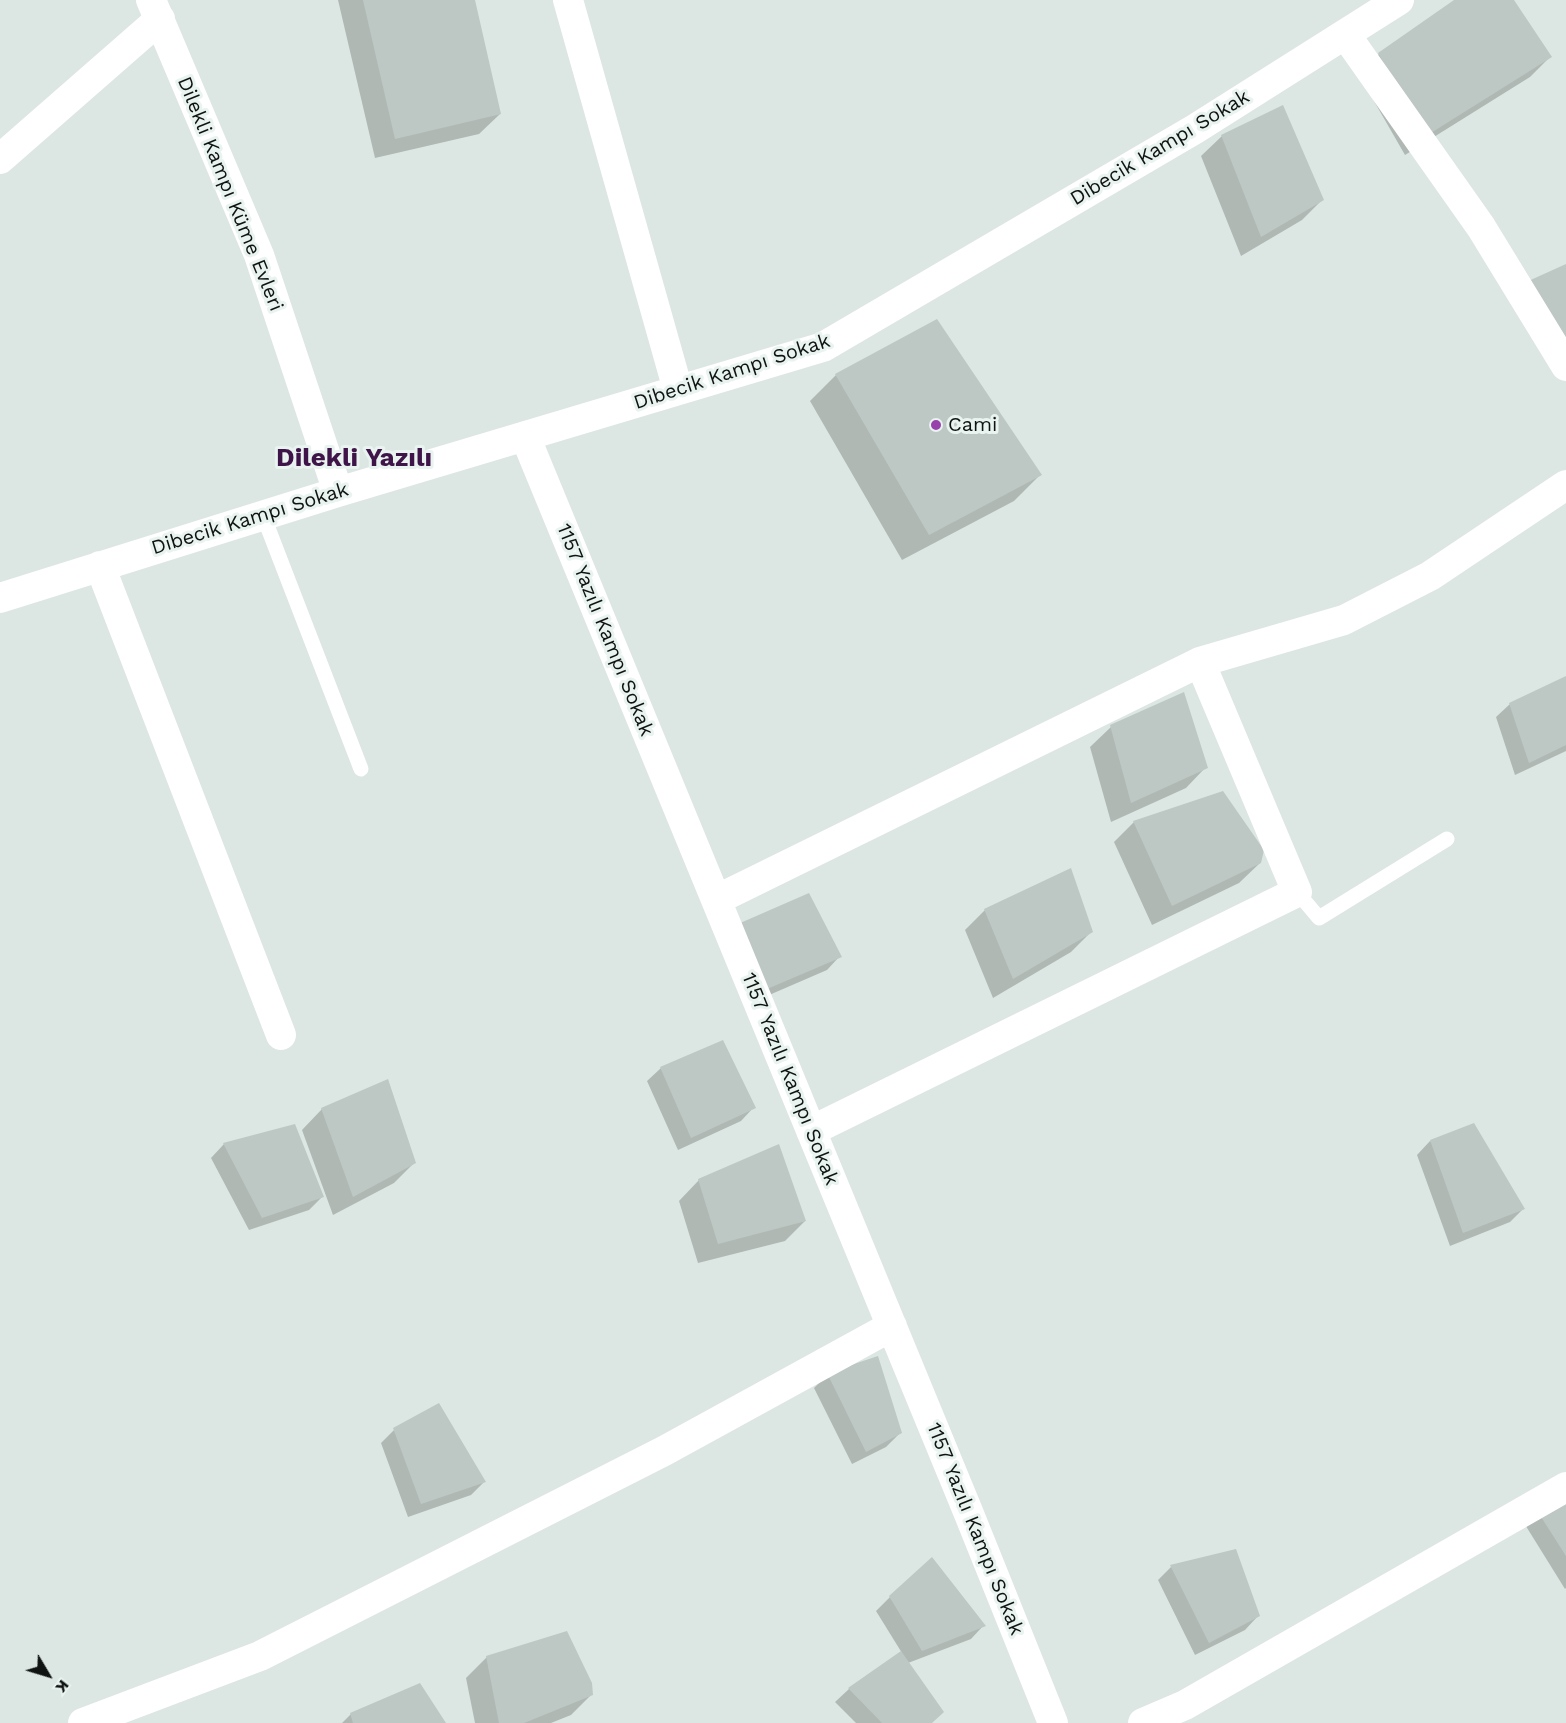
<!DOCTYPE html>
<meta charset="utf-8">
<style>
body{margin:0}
#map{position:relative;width:1566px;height:1723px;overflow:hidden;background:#dce6e2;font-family:"Work Sans",sans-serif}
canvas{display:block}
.north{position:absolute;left:18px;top:1645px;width:60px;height:60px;-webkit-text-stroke:4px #e9f3ef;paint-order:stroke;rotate:128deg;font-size:16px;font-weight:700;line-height:24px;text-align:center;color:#0f1311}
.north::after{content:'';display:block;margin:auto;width:21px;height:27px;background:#0f1311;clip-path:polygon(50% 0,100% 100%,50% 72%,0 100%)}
</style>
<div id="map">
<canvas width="1566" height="1723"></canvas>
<div class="north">K</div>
</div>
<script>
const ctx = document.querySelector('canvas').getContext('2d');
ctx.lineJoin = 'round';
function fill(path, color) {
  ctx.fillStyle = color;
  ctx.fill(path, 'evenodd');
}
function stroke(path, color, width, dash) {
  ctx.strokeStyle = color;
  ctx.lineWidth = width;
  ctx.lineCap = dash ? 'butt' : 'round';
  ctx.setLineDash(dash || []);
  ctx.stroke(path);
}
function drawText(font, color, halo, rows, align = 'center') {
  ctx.font = font + ' "Work Sans",sans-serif';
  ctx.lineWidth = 6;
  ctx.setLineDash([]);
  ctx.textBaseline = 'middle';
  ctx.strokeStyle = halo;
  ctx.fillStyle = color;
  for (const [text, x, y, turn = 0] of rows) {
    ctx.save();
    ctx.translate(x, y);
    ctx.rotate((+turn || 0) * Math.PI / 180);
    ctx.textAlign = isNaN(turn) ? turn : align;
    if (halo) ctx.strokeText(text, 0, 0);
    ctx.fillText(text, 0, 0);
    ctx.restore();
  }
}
const shadow = new Path2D(`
 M338,0H473L500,114L479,134L375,158Z
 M1457,0H1513L1550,57L1530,77L1405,155L1359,75L1379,54Z
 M1222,136L1322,200L1302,220L1241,256L1201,156Z
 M836,375L1040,475L1014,501L902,560L810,401Z
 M1566,678V751L1515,775L1496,717L1510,704Z
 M1111,727L1206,767L1186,788L1111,822L1090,747Z
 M1134,822L1260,863L1239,883L1152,925L1114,842Z
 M985,910L1091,932L1071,952L993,998L965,930Z
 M725,939L840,956L827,970L753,1002Z
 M661,1068L754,1107L741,1121L678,1150L647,1081Z
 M322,1109L414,1163L394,1183L333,1215L302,1130Z
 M1430,1141L1523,1209L1510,1222L1450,1246L1417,1155Z
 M224,1144L322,1197L309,1210L249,1230L211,1158Z
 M699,1180L805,1221L785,1241L698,1263L679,1201Z
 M828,1374L900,1433L886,1447L852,1464L814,1388Z
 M394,1430L484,1482L471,1495L408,1517L381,1443Z
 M1566,1497V1588L1565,1589L1524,1523Z
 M1171,1567L1258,1616L1245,1630L1195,1655L1158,1580Z
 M890,1597L984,1625L971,1639L908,1663L930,1723H856L835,1702L849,1689L902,1653L876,1611Z
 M487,1657L591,1695L571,1715L551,1723H475L466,1678Z
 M351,1714L445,1723H342Z`);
const building = new Path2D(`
 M363,0H475L501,114L395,139Z
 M1454,0H1514L1552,57L1426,136L1378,53Z
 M1283,105L1324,200L1261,237L1221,135Z
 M1566,264V346L1524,283Z
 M937,319L1042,475L929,535L835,374Z
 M1566,676V745L1529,763L1509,703Z
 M1184,692L1208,768L1131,803L1110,725Z
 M1223,791L1264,850L1261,863L1172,906L1133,821Z
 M1071,868L1093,932L1013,979L984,909Z
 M809,893L842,957L767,989L738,924Z
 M723,1040L756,1108L691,1138L660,1067Z
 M388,1079L416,1163L353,1197L321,1108Z
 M1474,1123L1525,1209L1463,1233L1430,1140Z
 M295,1124L324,1197L262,1218L223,1143Z
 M779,1144L806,1221L718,1244L698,1179Z
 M878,1356L902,1433L866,1452L827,1373Z
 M439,1403L486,1482L421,1504L393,1428Z
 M1566,1496V1556L1536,1509Z
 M1236,1549L1260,1616L1209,1643L1170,1565Z
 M932,1557L986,1626L922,1651L889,1596Z
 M567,1631L592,1683L593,1695L524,1723H499L486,1656Z
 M901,1651L944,1712L932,1723H882L848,1688Z
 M420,1683L446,1723H353L350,1713Z`);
const service = new Path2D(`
 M263,515L361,769
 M1297,892L1319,918L1447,839`);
const minor = new Path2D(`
 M151,0L259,255L338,492
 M568,0L678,390
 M1345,34L1481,227L1566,366
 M0,159L160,19
 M525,436L969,1514L1053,1723
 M100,566L281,1035
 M0,598L338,492L823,347L1195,129L1399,0
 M1200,662L1344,620L1430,576L1566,485
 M716,900L1200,662L1297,892L811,1131
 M83,1723L260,1656L664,1451L892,1326
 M1143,1723L1185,1705L1566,1487`);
const markers = [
 [936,425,6,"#9841ad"]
];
const streetNames = [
 ["Dibecik Kampı Sokak",1160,148,-31],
 ["Dilekli Kampı Küme Evleri",230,194,68],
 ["Dibecik Kampı Sokak",732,372,-18],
 ["Dibecik Kampı Sokak",250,519,-17],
 ["1157 Yazılı Kampı Sokak",605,630,68],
 ["1157 Yazılı Kampı Sokak",790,1079,68],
 ["1157 Yazılı Kampı Sokak",975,1529,68]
];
const poiNames = [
 ["Cami",948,425]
];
const districtNames = [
 ["Dilekli Yazılı",354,458]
];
fill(shadow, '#0003');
fill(building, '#bdc7c3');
stroke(service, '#fff', 15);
stroke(minor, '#fff', 30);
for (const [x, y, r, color] of markers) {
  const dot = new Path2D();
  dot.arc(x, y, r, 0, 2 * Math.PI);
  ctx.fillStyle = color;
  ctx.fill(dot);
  stroke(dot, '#e9f3ef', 2);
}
drawText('20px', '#0f1311', '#e9f3ef', streetNames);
drawText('20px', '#0f1311', '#e9f3ef', poiNames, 'left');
drawText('bold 26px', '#3f1549', '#e9f3ef', districtNames);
</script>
